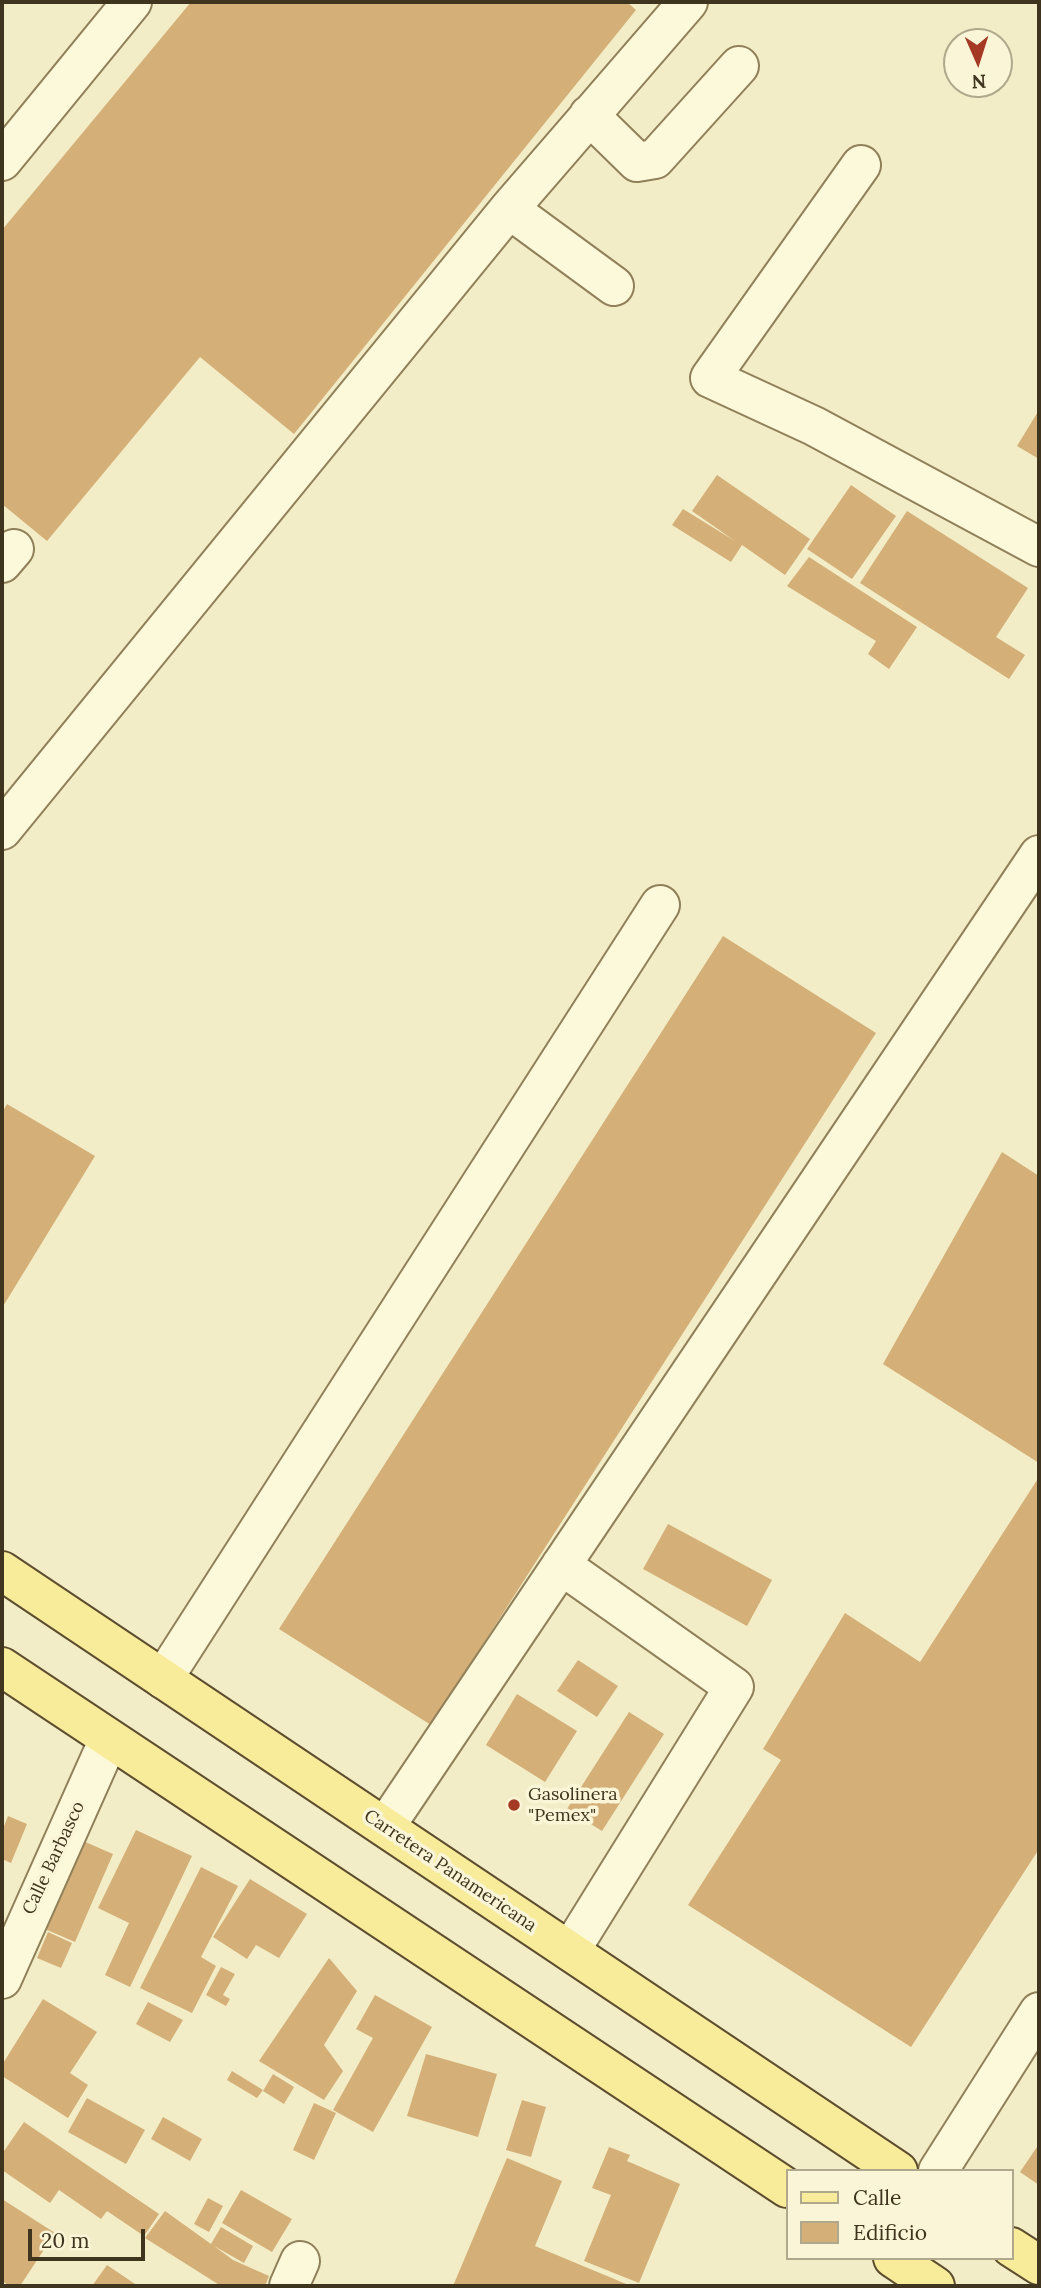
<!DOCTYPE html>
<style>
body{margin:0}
#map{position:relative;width:1041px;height:2288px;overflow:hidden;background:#f2edc6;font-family:Lora,serif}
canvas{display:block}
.frame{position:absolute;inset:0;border:4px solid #3f341e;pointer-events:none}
.legend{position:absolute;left:786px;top:2169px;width:228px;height:91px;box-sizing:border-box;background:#f9f5d6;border:2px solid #afa88c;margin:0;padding:9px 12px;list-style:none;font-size:21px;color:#3f341e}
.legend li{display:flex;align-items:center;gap:14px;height:35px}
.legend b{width:35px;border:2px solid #afa88c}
.north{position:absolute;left:943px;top:28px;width:70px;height:70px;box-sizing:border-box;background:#f9f5d6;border:2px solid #afa88c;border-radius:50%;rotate:177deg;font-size:19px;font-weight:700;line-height:28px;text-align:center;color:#3f341e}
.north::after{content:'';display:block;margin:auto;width:24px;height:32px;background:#a43a23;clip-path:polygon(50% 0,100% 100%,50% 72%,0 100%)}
.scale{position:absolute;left:28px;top:2229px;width:117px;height:32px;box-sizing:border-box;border:4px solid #3f341e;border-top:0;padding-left:9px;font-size:21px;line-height:24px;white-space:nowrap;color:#3f341e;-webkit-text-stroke:5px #f9f5d6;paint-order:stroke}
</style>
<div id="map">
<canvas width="1041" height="2288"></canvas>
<div class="frame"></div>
<ul class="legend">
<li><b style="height:9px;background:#f8ec9b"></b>Calle</li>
<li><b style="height:19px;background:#d4af78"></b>Edificio</li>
</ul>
<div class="north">N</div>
<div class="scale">20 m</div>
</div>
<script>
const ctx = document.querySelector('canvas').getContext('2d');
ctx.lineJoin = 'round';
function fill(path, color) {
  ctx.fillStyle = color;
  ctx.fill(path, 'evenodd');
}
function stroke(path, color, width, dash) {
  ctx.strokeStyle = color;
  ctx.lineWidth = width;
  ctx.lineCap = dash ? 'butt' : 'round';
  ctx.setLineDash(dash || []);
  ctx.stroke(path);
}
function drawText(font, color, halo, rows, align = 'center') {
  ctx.font = font + ' Lora,serif';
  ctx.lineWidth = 7;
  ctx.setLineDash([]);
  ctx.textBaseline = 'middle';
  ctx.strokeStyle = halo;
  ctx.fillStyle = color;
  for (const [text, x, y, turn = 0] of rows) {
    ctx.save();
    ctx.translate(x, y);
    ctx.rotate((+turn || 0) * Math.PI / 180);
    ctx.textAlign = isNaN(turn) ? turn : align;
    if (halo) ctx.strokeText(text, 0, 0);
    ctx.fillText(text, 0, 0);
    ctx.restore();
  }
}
const building = new Path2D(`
 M191,2H627L636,10L294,434L200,357L47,541L2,504V230Z
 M1039,410V459L1017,446Z
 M717,475L810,539L785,575L742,545L731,562L672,525L683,509L735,541L692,511Z
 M851,485L896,516L852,579L807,549Z
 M907,511L1028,588L996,637L1025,655L1009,679L860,583Z
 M809,557L917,627L889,669L868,654L876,641L787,586Z
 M723,936L876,1033L431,1725L279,1629Z
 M7,1104L95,1156L2,1308V1113Z
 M1002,1152L1039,1176V1463L883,1364Z
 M1039,1477V1849L911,2047L688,1905L781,1760L763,1749L845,1613L920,1662Z
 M668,1524L772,1580L747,1626L643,1569Z
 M578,1660L618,1686L597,1717L557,1691Z
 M517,1694L577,1731L545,1782L486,1745Z
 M629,1712L664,1734L602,1831L567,1809Z
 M8,1816L27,1824L11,1863L2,1859V1831Z
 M136,1830L192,1856L130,1987L105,1975L129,1923L98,1908Z
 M76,1838L113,1854L75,1942L38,1926Z
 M201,1867L238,1886L201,1957L216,1966L192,2013L140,1988Z
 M250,1879L307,1914L279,1958L256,1945L247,1959L213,1937Z
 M48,1932L72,1943L61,1968L37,1958Z
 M329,1958L357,1991L324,2045L343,2071L324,2100L259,2061Z
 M221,1967L235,1974L223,1995L230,1999L226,2006L206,1995Z
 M375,1995L432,2027L373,2132L333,2110L373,2038L356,2029Z
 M43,1999L97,2032L70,2073L88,2085L68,2118L2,2076V2065Z
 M148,2002L183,2020L170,2042L136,2024Z
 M426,2054L497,2074L478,2137L407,2116Z
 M232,2071L263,2090L257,2098L227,2080Z
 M273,2074L294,2087L284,2104L263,2091Z
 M87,2098L145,2130L126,2164L68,2132Z
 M522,2100L546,2107L531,2157L506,2150Z
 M314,2103L336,2113L314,2160L293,2150Z
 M163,2117L202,2139L190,2161L151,2139Z
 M24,2122L159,2214L144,2236L107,2211L101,2219L59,2190L50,2203L2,2170V2154Z
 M1039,2144V2185L1020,2172Z
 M609,2147L630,2155L627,2161L680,2184L639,2283L584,2261L611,2195L592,2188Z
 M507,2158L562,2181L535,2246L631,2286H453Z
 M241,2190L292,2219L272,2252L222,2223Z
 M208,2198L223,2206L209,2232L194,2224Z
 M2,2199L55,2233L20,2286H10L2,2281Z
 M165,2211L211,2244L221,2227L253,2246L244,2263L214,2246L233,2260L269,2276L265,2286H221L145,2238Z
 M107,2265L138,2286H92Z`);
const minor = new Path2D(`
 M589,115L637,162L655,159L739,66
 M2,161L132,2
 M861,165L710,378L814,426L1039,547
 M509,209L614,286
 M2,563L14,549
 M2,830L509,209L688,2
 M561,1565L734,1687L570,1951
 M163,1679L660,905
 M385,1827L1039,855
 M2,1979L109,1739
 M938,2171L1039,2012
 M289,2286L300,2261`);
const major = new Path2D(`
 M2,1571L898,2171
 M2,1667L787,2188
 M1011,2247L1039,2265
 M893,2258L935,2286`);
const markers = [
 [514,1805,7,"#a43a23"]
];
const poiNames = [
 ["Gasolinera",528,1795],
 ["\"Pemex\"",528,1816]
];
const streetNames = [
 ["Calle Barbasco",54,1858,-65],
 ["Carretera Panamericana",450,1871,34]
];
fill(building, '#d4af78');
stroke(minor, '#908059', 42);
stroke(major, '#5d4d2e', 42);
stroke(minor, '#fcf8da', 38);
stroke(major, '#f8ec9b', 38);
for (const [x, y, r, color] of markers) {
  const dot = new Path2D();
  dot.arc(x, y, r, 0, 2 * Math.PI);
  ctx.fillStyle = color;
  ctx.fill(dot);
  stroke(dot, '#f9f5d6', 2.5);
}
drawText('18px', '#3f341e', '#f9f5d6', poiNames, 'left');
drawText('18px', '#3f341e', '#f9f5d6', streetNames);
</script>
